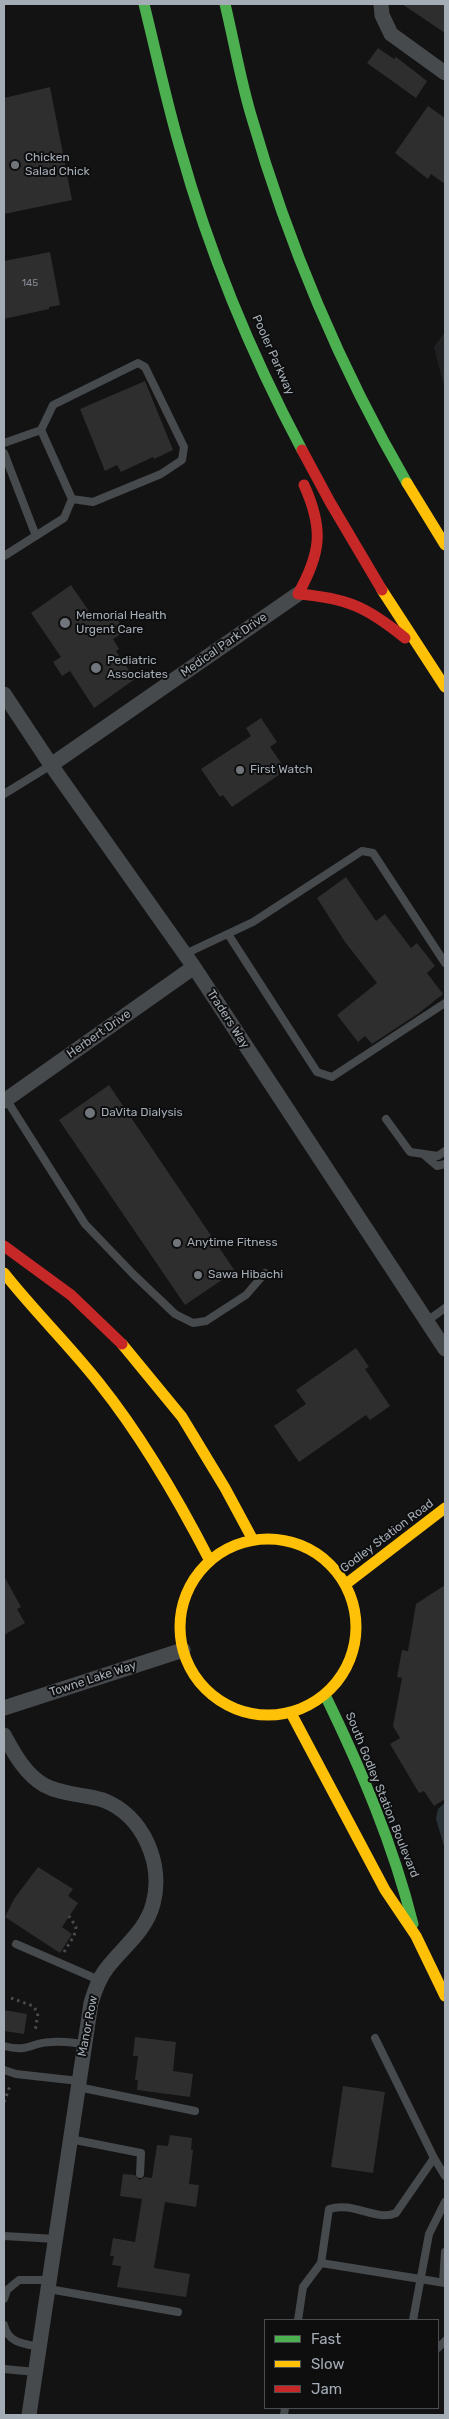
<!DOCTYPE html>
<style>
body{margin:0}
#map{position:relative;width:449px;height:2419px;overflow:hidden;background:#131314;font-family:Rubik,sans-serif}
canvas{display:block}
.frame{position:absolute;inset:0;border:5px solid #a4acb5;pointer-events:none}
.legend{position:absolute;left:264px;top:2319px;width:175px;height:90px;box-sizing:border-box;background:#0e0e0f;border:1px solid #4a4d51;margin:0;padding:6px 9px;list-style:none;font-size:15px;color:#a4acb5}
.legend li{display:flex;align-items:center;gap:10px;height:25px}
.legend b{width:25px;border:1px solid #4a4d51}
</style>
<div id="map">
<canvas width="449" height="2419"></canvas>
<div class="frame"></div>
<ul class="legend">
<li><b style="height:6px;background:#4caf50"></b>Fast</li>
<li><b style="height:6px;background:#ffc107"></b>Slow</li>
<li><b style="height:6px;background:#c62828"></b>Jam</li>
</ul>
</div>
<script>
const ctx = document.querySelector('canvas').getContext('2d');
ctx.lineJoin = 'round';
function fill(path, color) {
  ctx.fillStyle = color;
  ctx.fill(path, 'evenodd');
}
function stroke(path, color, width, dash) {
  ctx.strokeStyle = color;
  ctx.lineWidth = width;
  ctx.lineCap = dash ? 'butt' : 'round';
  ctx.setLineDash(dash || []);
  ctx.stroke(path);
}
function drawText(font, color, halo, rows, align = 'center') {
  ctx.font = font + ' Rubik,sans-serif';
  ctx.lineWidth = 4;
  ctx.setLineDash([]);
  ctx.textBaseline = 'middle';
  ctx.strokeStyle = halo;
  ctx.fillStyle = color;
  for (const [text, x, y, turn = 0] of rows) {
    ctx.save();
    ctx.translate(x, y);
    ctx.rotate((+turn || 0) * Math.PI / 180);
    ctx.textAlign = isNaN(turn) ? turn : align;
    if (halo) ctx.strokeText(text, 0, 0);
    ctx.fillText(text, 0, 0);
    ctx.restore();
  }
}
const built = new Path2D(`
 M445,332V390L434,347Z`);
const water = new Path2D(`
 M445,1803V1849L436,1819L438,1809Z`);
const building = new Path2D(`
 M402,4H445V33Z
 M378,48L394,59L396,57L427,81L416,98L367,63Z
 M50,87L72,200L4,214V98Z
 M428,106L445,118V184L431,174L428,179L395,153Z
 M50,252L60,305L49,307V309L4,319V261Z
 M145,381L173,450L154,459L153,457L121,472L117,465L105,471L80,409Z
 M71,585L91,614L93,612L100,622L113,613L125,631L113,639L119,649L116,651L135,679L94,708L70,671L62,676L53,662L61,657L31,613Z
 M261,718L277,742L270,747L286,770L232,807L223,795L220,797L201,769L251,736L246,728Z
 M346,877L376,921L385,914L411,948L417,943L435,966L427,973L443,994L419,1013L372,1044L365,1036L358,1042L337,1015L377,983L345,942L317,898Z
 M109,1085L235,1271L185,1305L59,1120Z
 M356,1348L369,1367L365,1369L390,1406L370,1420L366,1415L299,1462L274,1426L306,1404L296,1390Z
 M4,1576L21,1607L17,1609L25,1623L4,1635Z
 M445,1585V1799L434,1806L424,1791L419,1793L390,1744L400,1738L393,1726L402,1678L397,1677L402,1650L408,1651L416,1604Z
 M38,1867L73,1889L68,1896L78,1903L62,1927L72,1934L60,1953L5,1917L14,1899Z
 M4,2010L27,2014L24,2034L4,2031Z
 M135,2037L176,2042L173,2071L193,2074L190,2097L137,2090L138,2080H135L138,2056H133Z
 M343,2086L385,2092L373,2173L331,2167Z
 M170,2135L192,2138L191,2150H193L189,2184L199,2185L196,2207L165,2202L154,2268L190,2274L186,2297L117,2287L121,2266L112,2265L114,2256H110L113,2238L135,2242L142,2199L120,2196L123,2174L135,2175L139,2180L145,2177L152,2178L157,2145L168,2146Z`);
const path = new Path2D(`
 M64,1952L74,1936L76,1927L69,1916
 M11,1998L33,2006L38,2013L35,2032
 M4,2102L10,2086`);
const lane = new Path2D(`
 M41,430L53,405L138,363L145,367L184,447L182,460L161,474L93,502L72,499
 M4,443L41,430L72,499L64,518L4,556
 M4,453L36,536
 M4,794L51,765
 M228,934L317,1072L332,1077L445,1003
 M185,954L253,922L362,851L373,853L445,963
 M6,1099L85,1224L133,1274L175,1314L193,1323L206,1321L246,1295L265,1273
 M386,1119L410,1152L438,1156L445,1151
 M423,1154L437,1166L445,1164
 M427,1321L445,1308
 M16,1944L99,1980
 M375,2038L434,2158L445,2176
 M4,2046C29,2053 31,2042 52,2042C62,2041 74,2043 84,2044
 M4,2070L16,2074L79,2081
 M78,2087L195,2111
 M70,2139L141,2153L140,2174
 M4,2236L56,2239
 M321,2263L445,2283
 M443,2282L445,2252
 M49,2289L178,2312
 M4,2299L7,2290L19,2280H50
 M298,2320L303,2287L321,2263L329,2209C354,2201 376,2222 396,2213L434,2158
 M413,2320L429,2234L445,2202
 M4,2325C8,2343 24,2344 40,2347
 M438,2348L445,2341
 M4,2369L36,2372
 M284,2415L285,2408`);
const street = new Path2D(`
 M381,4L382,15L391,34L445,73
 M4,694L51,765L194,967L445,1349
 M51,765L298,594
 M4,1101L194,967
 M4,1708L183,1650
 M4,1735C14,1753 25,1774 44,1785C62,1795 84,1794 103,1800C143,1815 164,1864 153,1904C146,1931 123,1947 107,1968C99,1978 95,1990 91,2003L29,2415`);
const fast = new Path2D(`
 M144,4C156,52 166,100 180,148C209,252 251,354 302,450
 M225,4C234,41 240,78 251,115C288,244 340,367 407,483
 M325,1695C361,1769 393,1844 413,1924`);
const slow = new Path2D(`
 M407,483L445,545
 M382,590L445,687
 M4,1273C34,1311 69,1345 99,1383C143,1438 178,1499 210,1561
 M122,1344L182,1417L225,1488L253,1540
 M180 1627a88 88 0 1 1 176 0a88 88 0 1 1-176 0Z
 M346,1584L445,1508
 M291,1713L385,1890L416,1936L445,1996`);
const jam = new Path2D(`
 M302,450L330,502L382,590
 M304,485C324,529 321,553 298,594C347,598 367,607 405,638
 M4,1246L71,1295L122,1344`);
const markers = [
 [15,165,5,"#71767d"],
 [65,623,6,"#71767d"],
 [96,668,6,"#71767d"],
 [240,770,5,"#71767d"],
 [90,1113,6,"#71767d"],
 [177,1243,5,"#71767d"],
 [198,1275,5,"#71767d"]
];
const numberNames = [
 ["145",30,283]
];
const poiNames = [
 ["Chicken",25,158],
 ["Salad Chick",25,172],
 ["Memorial Health",76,616],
 ["Urgent Care",76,630],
 ["Pediatric",107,661],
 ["Associates",107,675],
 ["First Watch",250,770],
 ["DaVita Dialysis",101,1113],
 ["Anytime Fitness",187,1243],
 ["Sawa Hibachi",208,1275]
];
const streetNames = [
 ["Pooler Parkway",273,355,66],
 ["Medical Park Drive",224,645,-35],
 ["Traders Way",228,1019,57],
 ["Herbert Drive",99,1034,-35],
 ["Godley Station Road",387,1536,-37],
 ["Towne Lake Way",93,1679,-18],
 ["South Godley Station Boulevard",382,1795,68],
 ["Manor Row",88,2026,-79]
];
fill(built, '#202022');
fill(water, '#293337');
fill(building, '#2e2e2f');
stroke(path, '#494b4e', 3, [2.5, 4]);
stroke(lane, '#474a4d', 8);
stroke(street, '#474a4d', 15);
stroke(fast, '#4caf50', 11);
stroke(slow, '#ffc107', 11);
stroke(jam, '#c62828', 11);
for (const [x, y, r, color] of markers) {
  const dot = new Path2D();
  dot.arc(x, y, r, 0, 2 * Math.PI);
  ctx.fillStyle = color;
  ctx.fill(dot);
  stroke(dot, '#0e0e0f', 2);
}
drawText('10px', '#868c94', null, numberNames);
drawText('12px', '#a4acb5', '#0e0e0f', poiNames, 'left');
drawText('12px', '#a4acb5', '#0e0e0f', streetNames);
</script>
